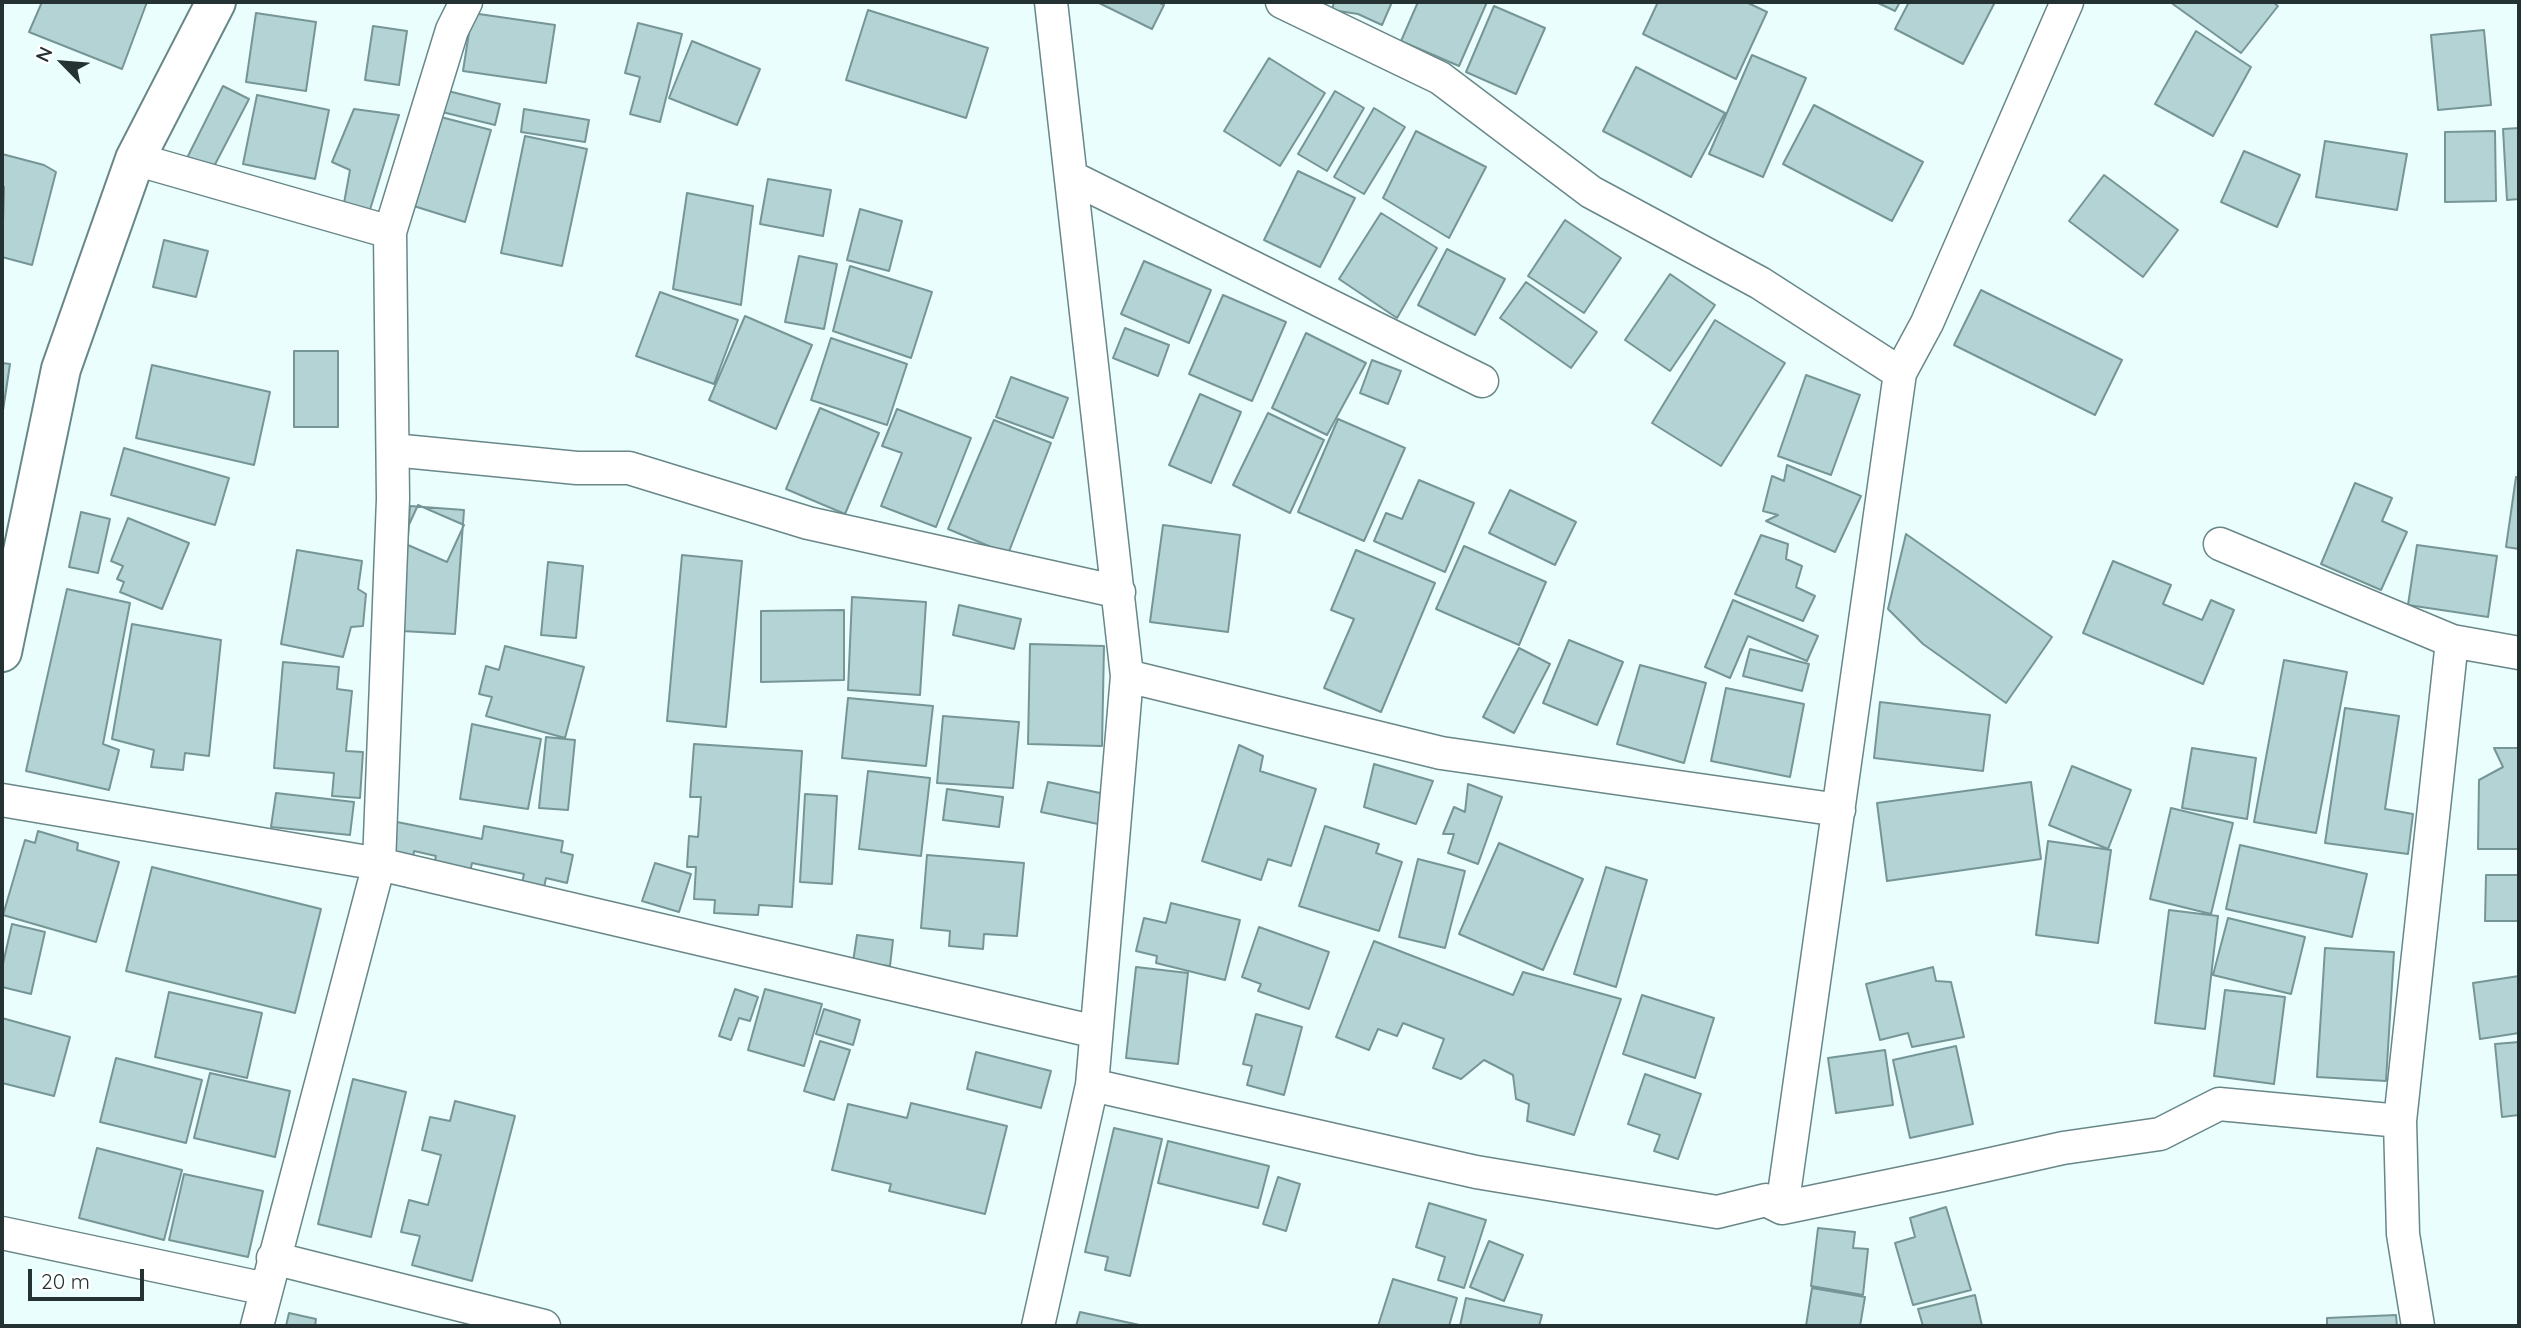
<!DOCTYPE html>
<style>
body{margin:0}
#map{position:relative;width:2521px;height:1328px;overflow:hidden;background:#eafefe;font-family:Quicksand,sans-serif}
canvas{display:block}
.frame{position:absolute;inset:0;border:4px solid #253233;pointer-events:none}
.north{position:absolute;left:28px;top:28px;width:70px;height:70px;-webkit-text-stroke:5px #fff;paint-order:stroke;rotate:295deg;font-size:19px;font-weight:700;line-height:28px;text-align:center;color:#253233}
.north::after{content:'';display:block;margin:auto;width:24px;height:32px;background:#253233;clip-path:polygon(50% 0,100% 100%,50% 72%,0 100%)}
.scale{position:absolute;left:28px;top:1269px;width:116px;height:32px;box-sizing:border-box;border:4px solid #253233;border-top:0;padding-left:9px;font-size:21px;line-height:24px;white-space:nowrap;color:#253233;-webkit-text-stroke:5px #fff;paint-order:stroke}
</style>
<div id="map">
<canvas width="2521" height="1328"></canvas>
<div class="frame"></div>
<div class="north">N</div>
<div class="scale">20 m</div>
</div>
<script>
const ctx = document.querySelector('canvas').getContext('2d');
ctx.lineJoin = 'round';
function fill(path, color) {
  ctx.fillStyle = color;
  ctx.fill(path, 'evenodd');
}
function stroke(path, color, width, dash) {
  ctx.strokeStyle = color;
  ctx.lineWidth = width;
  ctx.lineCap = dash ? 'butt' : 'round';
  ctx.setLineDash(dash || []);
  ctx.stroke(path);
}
const building = new Path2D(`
 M42,2H147L122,69L29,32Z
 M1097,2H1158L1164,5L1152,29Z
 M1334,2H1392L1382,25L1358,14L1332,10Z
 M1418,2H1487L1459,66L1401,41Z
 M1658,2H1746L1767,12L1736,79L1643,34Z
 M1876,2H1900L1895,11Z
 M1909,2H1995L1963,64L1895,29Z
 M2170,2H2273L2278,6L2241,53Z
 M1494,6L1545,28L1516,94L1466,72Z
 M868,10L988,48L966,118L846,80Z
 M256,13L316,22L306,91L246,82Z
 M472,13L555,25L546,83L463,71Z
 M638,23L682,34L660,122L630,114L640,77L625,73Z
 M373,26L407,31L399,85L365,80Z
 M2484,30L2491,105L2438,110L2431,35Z
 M2196,31L2251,67L2213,136L2155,104Z
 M692,41L760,69L737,125L669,98Z
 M1752,55L1806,78L1763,177L1709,154Z
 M1269,58L1325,93L1280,166L1224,131Z
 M1636,67L1725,113L1691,177L1603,131Z
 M223,86L249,99L209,176L184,164Z
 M444,90L500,104L495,125L438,111Z
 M1335,91L1364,108L1327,171L1298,154Z
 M257,95L329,110L315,179L243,164Z
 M1814,105L1923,162L1892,221L1783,164Z
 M1374,108L1405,127L1364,194L1334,177Z
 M354,109L399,115L369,213L344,203L350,170L332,162Z
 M524,109L589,120L585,142L521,132Z
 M433,115L491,130L465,222L404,203Z
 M2519,128V199L2507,200L2503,129Z
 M1416,131L1486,167L1449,238L1383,198Z
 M2495,131L2496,201L2445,202V132Z
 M525,136L587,149L562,266L501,253Z
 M2325,141L2407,154L2397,210L2316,197Z
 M2244,151L2300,175L2277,227L2221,202Z
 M2,154L44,165L56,172L32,265L2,257L4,187H2Z
 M1298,171L1355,198L1320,267L1264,240Z
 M2104,175L2178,230L2143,277L2069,221Z
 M768,179L831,190L823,236L760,224Z
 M687,193L753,206L741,305L673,289Z
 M860,209L902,221L889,271L847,260Z
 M1381,213L1437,248L1397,318L1339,279Z
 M1565,220L1621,258L1584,313L1528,276Z
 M164,240L208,251L196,297L153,287Z
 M1447,249L1505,279L1475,335L1418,305Z
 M799,256L837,264L824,329L785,322Z
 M1144,261L1211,290L1189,343L1121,314Z
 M850,266L932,292L911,358L833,331Z
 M1670,274L1715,305L1670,371L1625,340Z
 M1526,282L1597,332L1571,368L1500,318Z
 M1981,290L2122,360L2095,415L1954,345Z
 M660,292L738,320L714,384L636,356Z
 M1223,295L1286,322L1252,401L1189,374Z
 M745,316L812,345L776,429L709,400Z
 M1715,320L1785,363L1721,466L1652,423Z
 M1125,328L1169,345L1158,376L1113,358Z
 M1306,333L1366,363L1327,435L1272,408Z
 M831,338L907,364L887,425L811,400Z
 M294,351H338V427H294Z
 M1372,360L1401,371L1388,404L1360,393Z
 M2,363L10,364L2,417Z
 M152,365L270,392L254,465L136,438Z
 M1806,375L1860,395L1831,475L1778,456Z
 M1011,377L1068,398L1053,438L996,417Z
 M1200,394L1241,412L1211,483L1169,465Z
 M820,408L879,433L845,514L786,489Z
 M897,409L971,438L936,527L881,506L902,453L882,446Z
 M1268,413L1324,440L1290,513L1233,485Z
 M1338,419L1405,448L1364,541L1298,512Z
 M994,420L1051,443L1008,554L948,529Z
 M124,448L229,478L215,525L111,495Z
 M1787,465L1861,496L1835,552L1766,521L1778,515L1763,511L1772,476L1784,481Z
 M2516,477H2519V549L2506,547Z
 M1419,480L1474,503L1445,572L1374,541L1386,513L1402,519Z
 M2355,483L2392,498L2382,521L2407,532L2381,590L2321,564Z
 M1510,490L1576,522L1555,565L1489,533Z
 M418,505L464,525L447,562L401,542Z
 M410,506L464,510L455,634L402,631Z
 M81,512L110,519L98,573L69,567Z
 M128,518L189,543L162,609L120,592L124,582L117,579L123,566L111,561Z
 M1163,525L1240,535L1228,632L1150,622Z
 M1906,534L2052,637L2006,703L1923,644L1888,609Z
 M1761,535L1788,544L1786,559L1802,566L1796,587L1815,596L1803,621L1735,594Z
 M2417,545L2497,556L2488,617L2408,605Z
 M1464,546L1546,582L1519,645L1436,609Z
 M297,550L362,561L358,589L366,594L363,626L351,627L343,657L281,644Z
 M1356,550L1435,583L1381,712L1324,688L1354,619L1331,610Z
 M682,555L742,561L726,727L667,721Z
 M2113,561L2171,585L2163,604L2202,620L2211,600L2234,610L2203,684L2083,633Z
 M548,562L583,566L576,638L541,635Z
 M67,589L130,603L103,744L119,750L109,790L26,771Z
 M852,597L926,602L920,695L848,690Z
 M1733,600L1818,636L1807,661L1748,636L1730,678L1705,667Z
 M959,605L1021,619L1014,649L953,635Z
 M844,610V680L761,682V611Z
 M132,624L221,640L209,756L185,753L183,770L151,767L154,750L112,739Z
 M1569,640L1623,662L1597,725L1543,703Z
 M1030,644L1104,646L1102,746L1028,744Z
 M505,646L584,667L565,738L486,716L492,697L479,694L486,666L499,670Z
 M1519,648L1550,664L1514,733L1483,717Z
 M1750,649L1809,664L1802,691L1743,676Z
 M2284,660L2347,672L2316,833L2254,822Z
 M283,662L339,667L337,689L352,691L346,751L363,752L360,798L332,796L334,773L274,768Z
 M1640,665L1706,683L1684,763L1617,744Z
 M1726,688L1804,704L1790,777L1711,761Z
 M848,698L933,706L926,766L842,758Z
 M1880,702L1990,715L1983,771L1874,758Z
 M2345,708L2399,716L2385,809L2413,814L2408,854L2325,843Z
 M943,716L1019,722L1013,788L937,783Z
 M472,724L541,739L528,809L460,799Z
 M546,737L575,740L568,810L539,808Z
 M694,744L802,751L792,907L759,905L758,915L714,913L715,900L694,899L696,867H687L689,836L698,837L701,797H690Z
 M1239,745L1263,756L1260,771L1316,789L1291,866L1268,859L1261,880L1202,861Z
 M2192,748L2256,758L2247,819L2182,808Z
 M2494,748H2519V849H2478L2479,780L2503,767Z
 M1374,764L1433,781L1416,824L1364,807Z
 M2072,766L2131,790L2108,849L2049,825Z
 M868,771L930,778L921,856L859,849Z
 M1048,782L1105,794L1098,824L1041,812Z
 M2031,782L2041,859L1887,881L1877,803Z
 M1468,784L1502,797L1478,864L1448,853L1454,834H1443L1454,807L1465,812Z
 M947,789L1003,797L999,827L943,820Z
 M276,793L354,802L350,835L271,827Z
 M805,794L837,796L832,884L800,882Z
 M2171,808L2233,823L2211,914L2150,899Z
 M397,822L482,839L484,826L563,841L561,852L573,855L567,883L546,878L544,888L522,883L524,874L472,863L470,872L434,864L436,856L414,851L413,859L390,854Z
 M1325,826L1379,844L1376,853L1402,862L1379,931L1299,906Z
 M38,831L78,843L77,850L119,862L96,942L3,915L25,840L35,843Z
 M2048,841L2111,850L2098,943L2036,935Z
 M1499,843L1583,879L1543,970L1459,934Z
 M2240,845L2367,874L2352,937L2226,909Z
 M927,855L1024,863L1017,936L984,934L983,949L949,946L950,931L921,928Z
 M1418,859L1465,871L1445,948L1399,937Z
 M655,863L691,874L679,912L642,901Z
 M152,867L321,909L295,1013L126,971Z
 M1606,867L1647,880L1616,987L1574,974Z
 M2486,875H2519V921H2485Z
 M1171,903L1240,920L1225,980L1156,963L1157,956L1136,951L1144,918L1166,923Z
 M2169,910L2218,916L2205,1029L2155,1023Z
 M2228,918L2305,937L2291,994L2213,975Z
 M12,924L45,932L31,994L2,987V968Z
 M1259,927L1329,952L1309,1009L1258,991L1261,984L1242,977Z
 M857,935L893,940L890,966L853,962Z
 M1374,941L1513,995L1523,972L1621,999L1574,1135L1527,1121L1529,1104L1516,1099L1513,1075L1484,1060L1461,1079L1433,1068L1444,1039L1403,1023L1397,1036L1378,1029L1369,1050L1336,1037Z
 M2325,948L2394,952L2386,1081L2317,1077Z
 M1136,967L1188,973L1178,1064L1126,1058Z
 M1933,967L1936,981L1951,982L1964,1037L1912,1047L1908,1033L1880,1040L1866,984Z
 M2519,976V1033L2480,1039L2473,983Z
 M735,989L758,997L750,1021L739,1018L731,1040L719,1036Z
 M765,989L822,1004L804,1066L748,1050Z
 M2225,990L2285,997L2274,1084L2214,1076Z
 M169,992L262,1013L247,1078L155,1057Z
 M1642,995L1714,1018L1695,1078L1623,1054Z
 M824,1009L860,1020L853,1045L816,1034Z
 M1256,1014L1302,1027L1284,1095L1247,1085L1252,1066L1243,1064Z
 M2,1018L70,1037L54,1096L2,1083Z
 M820,1041L850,1050L834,1100L804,1091Z
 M2519,1042V1115L2502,1117L2495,1044Z
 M1956,1046L1973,1124L1910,1138L1893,1060Z
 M1885,1050L1893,1105L1836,1113L1828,1058Z
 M976,1052L1051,1071L1041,1108L967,1089Z
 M116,1058L202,1080L186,1143L100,1122Z
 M210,1073L290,1091L275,1157L194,1138Z
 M1645,1074L1701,1094L1678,1159L1654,1151L1660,1135L1628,1124Z
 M353,1079L406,1092L371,1237L318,1224Z
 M455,1101L515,1116L472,1281L412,1265L420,1236L401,1232L409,1200L428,1205L441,1155L422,1150L430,1117L450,1121Z
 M911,1103L1007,1126L985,1214L889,1191L891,1184L832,1170L848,1104L907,1118Z
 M1114,1128L1162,1139L1130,1276L1105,1270L1108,1257L1085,1252Z
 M1168,1141L1269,1166L1258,1208L1158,1183Z
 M97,1148L182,1170L164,1240L79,1218Z
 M184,1174L263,1191L248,1257L169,1240Z
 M1278,1177L1300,1184L1286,1231L1263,1224Z
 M1429,1203L1486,1220L1464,1288L1438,1280L1445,1257L1416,1247Z
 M1946,1207L1971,1290L1913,1305L1895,1243L1915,1237L1910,1218Z
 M1818,1228L1855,1232L1853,1248L1868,1249L1863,1295L1811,1286Z
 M1489,1241L1523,1255L1504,1301L1470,1287Z
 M1393,1279L1457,1298L1449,1326H1378Z
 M1812,1288L1865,1297L1860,1326H1806Z
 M1975,1295L1982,1326H1923L1918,1309Z
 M1466,1298L1542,1315L1539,1326H1460Z
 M1080,1312L1144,1326H1076Z
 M289,1313L316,1319L315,1326H286Z
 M2396,1315L2397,1326H2327V1318Z`);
const minor = new Path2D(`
 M1282,2L1440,78L1591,192L1760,283L1900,373
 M135,159L390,232
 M1071,177L1482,381
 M393,450L577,468H629L808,523L1119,592
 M2220,544L2452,641L2519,653
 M1127,676L1441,753L1839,810
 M2,800L379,864L1096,1032
 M1092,1085L1476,1172L1717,1212L1766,1200L1782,1208L1942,1175L2063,1148L2160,1134L2219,1104L2400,1121
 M1782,1208L1900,373L1927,323L2067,2
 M2,1233L266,1289
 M273,1258L544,1326
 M257,1326L379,864L393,499L390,232L452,30L466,2
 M1038,1326L1092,1085L1127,676L1051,2
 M2418,1326L2403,1234L2400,1121L2452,641`);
const tertiary = new Path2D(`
 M2,652L61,369L135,159L216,2`);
fill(building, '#b3d3d4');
stroke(building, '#769596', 2);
stroke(minor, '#698788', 35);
stroke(tertiary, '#698788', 42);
stroke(minor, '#fff', 32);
stroke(tertiary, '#fff', 38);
</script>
